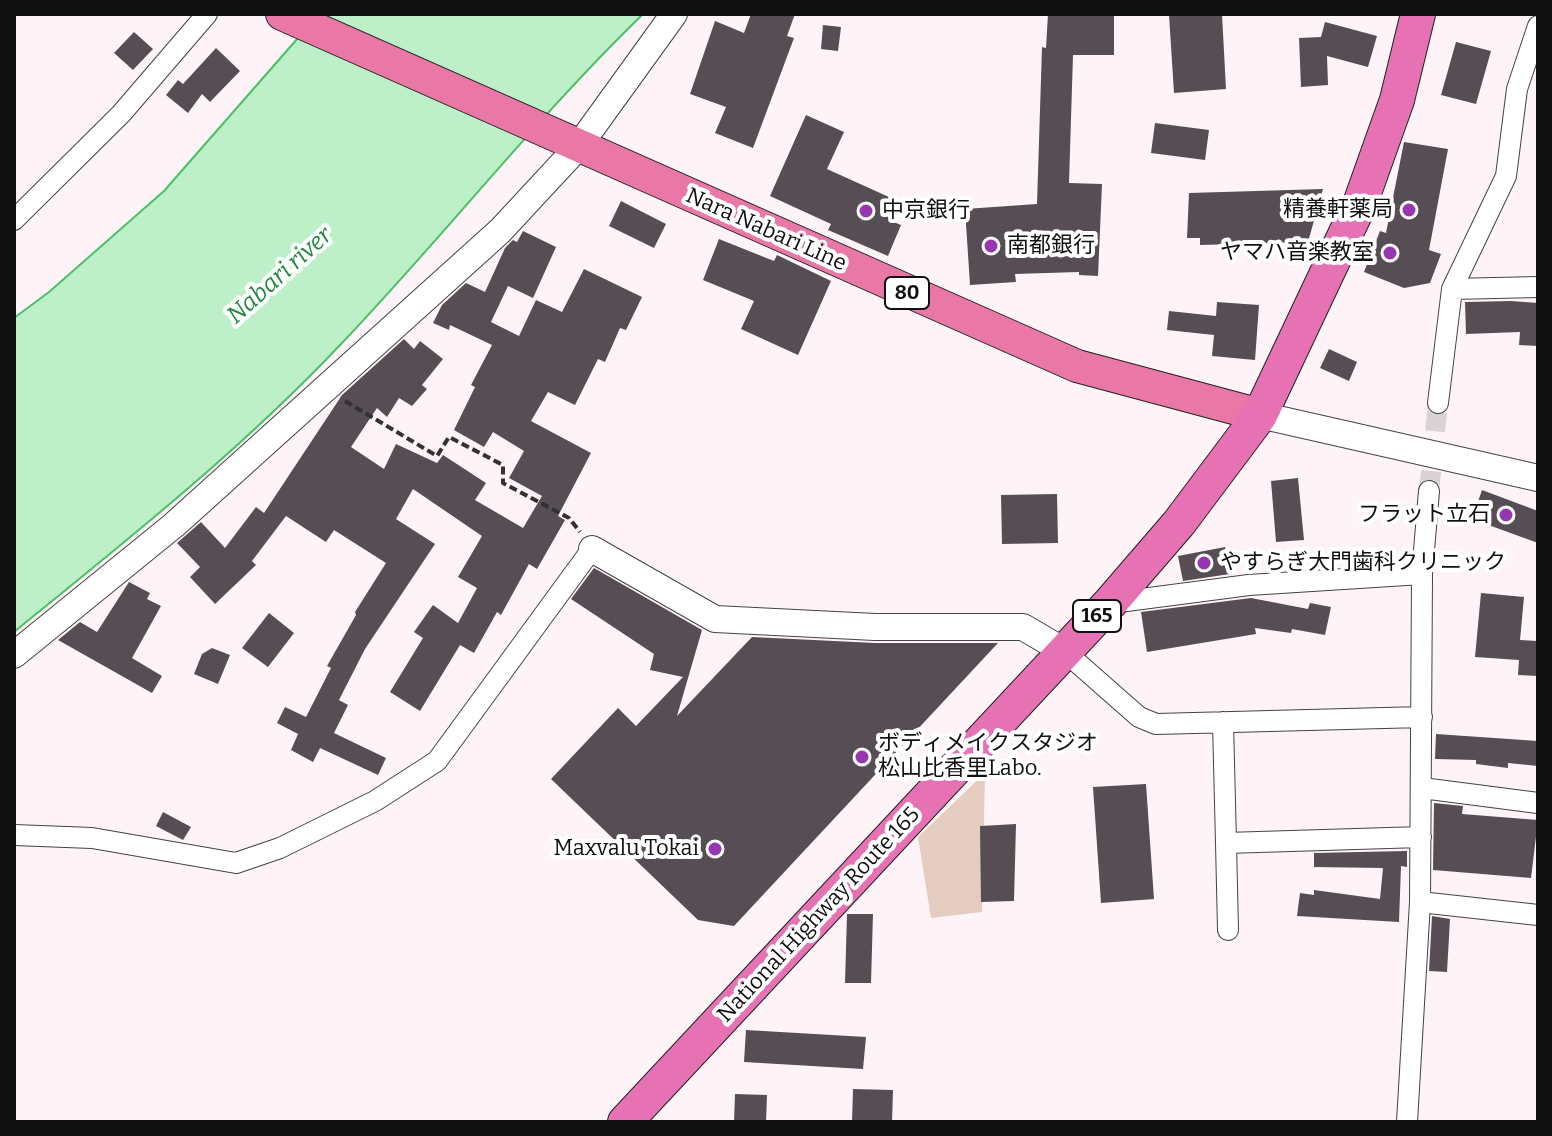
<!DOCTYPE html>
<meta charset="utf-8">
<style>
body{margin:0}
#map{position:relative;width:1552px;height:1136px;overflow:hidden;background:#fef4f7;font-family:Bitter,serif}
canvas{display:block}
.frame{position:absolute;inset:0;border:16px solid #101010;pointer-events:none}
</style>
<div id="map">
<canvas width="1552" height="1136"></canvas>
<div class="frame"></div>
</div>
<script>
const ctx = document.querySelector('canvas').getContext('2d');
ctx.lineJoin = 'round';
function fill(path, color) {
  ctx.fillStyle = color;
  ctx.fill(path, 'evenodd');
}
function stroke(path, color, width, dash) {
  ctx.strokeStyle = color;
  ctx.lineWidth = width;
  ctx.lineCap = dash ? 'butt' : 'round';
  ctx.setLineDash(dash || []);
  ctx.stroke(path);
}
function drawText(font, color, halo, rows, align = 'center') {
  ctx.font = font + ' Bitter,"Noto Sans JP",serif';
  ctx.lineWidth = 8;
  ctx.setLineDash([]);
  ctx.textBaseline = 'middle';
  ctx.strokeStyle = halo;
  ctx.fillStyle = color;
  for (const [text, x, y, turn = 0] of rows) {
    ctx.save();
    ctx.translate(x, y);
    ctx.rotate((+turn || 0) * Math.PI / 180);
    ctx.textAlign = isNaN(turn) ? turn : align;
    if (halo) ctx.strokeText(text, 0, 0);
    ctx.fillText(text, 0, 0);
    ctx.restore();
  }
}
const green = new Path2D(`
 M985,773L982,912L931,918L918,837Z`);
const water = new Path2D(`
 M319,14H643C536,118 444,236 341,344C241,450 127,540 14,632V318L49,292L164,191Z`);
const building = new Path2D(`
 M751,14H795L787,36L794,38L753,148L715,133L726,107L690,94L715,21L744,33Z
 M1048,14H1114V55H1073L1069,183L1102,184L1098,276L1079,275V272L1015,274L1016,282L970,285L965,209L1037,204L1042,47L1046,48Z
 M1222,14L1226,89L1174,93L1169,15Z
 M1325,22L1377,36L1368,67L1327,56L1328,85L1301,87L1299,38L1321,37Z
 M823,25L841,27L838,51L821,49Z
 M134,32L153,49L133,70L114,53Z
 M1456,42L1491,51L1476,104L1441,95Z
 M216,48L240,71L210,102L202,94L188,113L166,95L178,80L183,84Z
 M806,115L844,132L827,169L900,202L891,221L901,225L888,256L828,230L831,224L770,196Z
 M1155,123L1209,130L1205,160L1151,153Z
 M1404,142L1448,149L1429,250L1441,254L1430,283L1404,288L1364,272L1380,231L1386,233Z
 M1323,189L1308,242L1200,245V238H1187L1189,193Z
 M621,201L666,224L654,248L609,226Z
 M523,231L556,247L533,298L508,286L491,322L519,336L536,300L562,312L584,269L642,297L626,330L620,328L605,362L598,359L575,405L548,392L531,421L591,453L558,516L565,520L537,569L529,564L501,615L497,612L474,653L460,645L420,711L390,692L423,638L414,632L433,605L458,623L477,588L458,577L482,536L413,489L396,519L435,544L365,649L339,700L348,705L334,733L386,758L378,775L320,748L313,762L291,750L298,734L277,723L285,707L306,717L331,668L327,666L356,615L355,612L386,563L334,530L326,542L286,516L252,561L256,565L215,604L190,577L200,567L177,543L201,522L225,548L256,507L264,513L342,395L404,339L414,349L420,341L443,359L422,385L427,389L412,406L399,398L387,417L377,408L351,447L384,469L396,444L437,463L443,455L486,483L475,500L523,528L542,496L509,478L524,451L493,432L484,447L454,430L475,387L471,385L492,345L450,325L449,330L433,323L442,305L466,283L485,292L505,248L513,240L517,242Z
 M719,239L774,261L777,255L831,281L798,355L741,329L754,301L703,280Z
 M1511,301L1538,303V346L1519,345L1520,332L1466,334L1465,302Z
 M1217,302L1259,305L1255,360L1212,356L1214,335L1167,330L1169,311L1216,316Z
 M1329,349L1357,362L1349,381L1320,368Z
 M1298,478L1304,540L1276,542L1271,481Z
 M1482,490L1538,511V543L1472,519Z
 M1057,494L1058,543L1002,544L1001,495Z
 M1225,547L1230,574L1183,581L1178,556Z
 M594,568L702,630L677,716L752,637L875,643H998L734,926L698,920L551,779L618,708L636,726L683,677L650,670L654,654L571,599Z
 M129,582L150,593L147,599L161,606L132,658L162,676L152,693L58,640L80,622L97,632Z
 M1481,593L1524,597L1520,640L1538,641V676L1518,675L1519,660L1475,657Z
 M1251,598L1308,609L1310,603L1331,607L1325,635L1292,629L1291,633L1255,628L1256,634L1147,652L1141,612Z
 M269,613L294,633L268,667L242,648Z
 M212,648L230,655L218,684L194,674L202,654Z
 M1436,734L1538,741V766L1508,763V768L1476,764V760L1435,759Z
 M1146,784L1154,899L1101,903L1093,787Z
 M1434,803L1463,806L1462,814L1538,820L1531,878L1433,870Z
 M163,812L191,827L183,840L156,826Z
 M1016,824L1014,901L981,902L980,826Z
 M1407,851V867L1401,866L1399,922L1297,916L1300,893L1314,895V890L1380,899L1383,868L1314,867V853Z
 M847,914H873L871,983H845Z
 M1432,916L1450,919L1447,972L1429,971Z
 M746,1030L866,1037L863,1069L744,1062Z
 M853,1089L893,1090L892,1122H852Z
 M735,1094L767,1095L766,1122H734Z`);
const minorTunnel = new Path2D(`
 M1429,491L1438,403`);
const path = new Path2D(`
 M345,401L437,456L449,437L503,465V483L569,518L580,532`);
const minor = new Path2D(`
 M14,220L121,114L207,14
 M1452,289L1538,287
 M1438,403L1452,289L1506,176L1517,89L1538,26
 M1111,603L1249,585L1422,574
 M1064,651L1139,717L1156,724L1422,717
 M1223,722L1226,843L1421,837
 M1422,788L1538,803
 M14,835L92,838L236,863L280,848L375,801L437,761L592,549
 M1226,843L1228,930
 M1420,902L1538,915
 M1407,1122L1420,902L1422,574L1429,491`);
const tertiary = new Path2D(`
 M1260,415L1538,478
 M592,549L715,619L875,627H1023L1064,651
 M14,655L174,525L500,231L578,147L674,14`);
const primary = new Path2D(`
 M282,14L1077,366L1260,415`);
const trunk = new Path2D(`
 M625,1122L1110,603L1179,523L1260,415L1361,201L1397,100L1418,14`);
const markers = [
 [1409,210,8,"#9636b1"],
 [866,211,8,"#9636b1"],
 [991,246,8,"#9636b1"],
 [1390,253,8,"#9636b1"],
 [1506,515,8,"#9636b1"],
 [1204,563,8,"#9636b1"],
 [862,757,8,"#9636b1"],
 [715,849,8,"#9636b1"]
];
const shields = [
 [907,293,44],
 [1097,616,48]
];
const shieldNames = [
 ["80",907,293],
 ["165",1097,616]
];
const poiNames = [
 ["精養軒薬局",1393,210],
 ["中京銀行",882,211,"left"],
 ["南都銀行",1007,246,"left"],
 ["ヤマハ音楽教室",1374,253],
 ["フラット立石",1490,515],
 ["やすらぎ大門歯科クリニック",1220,563,"left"],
 ["ボディメイクスタジオ",878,744,"left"],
 ["松山比香里Labo.",878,769,"left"],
 ["Maxvalu Tokai",699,849]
];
const streetNames = [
 ["Nara Nabari Line",766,230,24],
 ["National Highway Route 165",819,915,-47]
];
const waterNames = [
 ["Nabari river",280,276,-42]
];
fill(green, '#e5ccc0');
fill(water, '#bdf0c8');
stroke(water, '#4cbf67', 2);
fill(building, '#574d55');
stroke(minorTunnel, '#dad2d4', 20, [20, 10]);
stroke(minor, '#434343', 22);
stroke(tertiary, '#434343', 28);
stroke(primary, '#212121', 34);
stroke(trunk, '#212121', 36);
stroke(path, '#323232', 4, [8, 4]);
stroke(minor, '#fff', 20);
stroke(tertiary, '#fff', 26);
stroke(primary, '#e978a6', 32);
stroke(trunk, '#e672b4', 34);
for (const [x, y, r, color] of markers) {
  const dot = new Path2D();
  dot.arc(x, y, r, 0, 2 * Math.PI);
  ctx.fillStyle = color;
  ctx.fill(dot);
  stroke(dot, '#fff', 3);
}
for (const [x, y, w] of shields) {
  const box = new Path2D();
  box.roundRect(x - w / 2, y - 16, w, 32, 6);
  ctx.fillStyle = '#fff';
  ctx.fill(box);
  stroke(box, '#101010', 2);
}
drawText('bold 20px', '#101010', null, shieldNames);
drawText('22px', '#101010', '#fff', poiNames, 'right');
drawText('22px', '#101010', '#fff', streetNames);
drawText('italic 24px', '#24873f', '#fff', waterNames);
</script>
